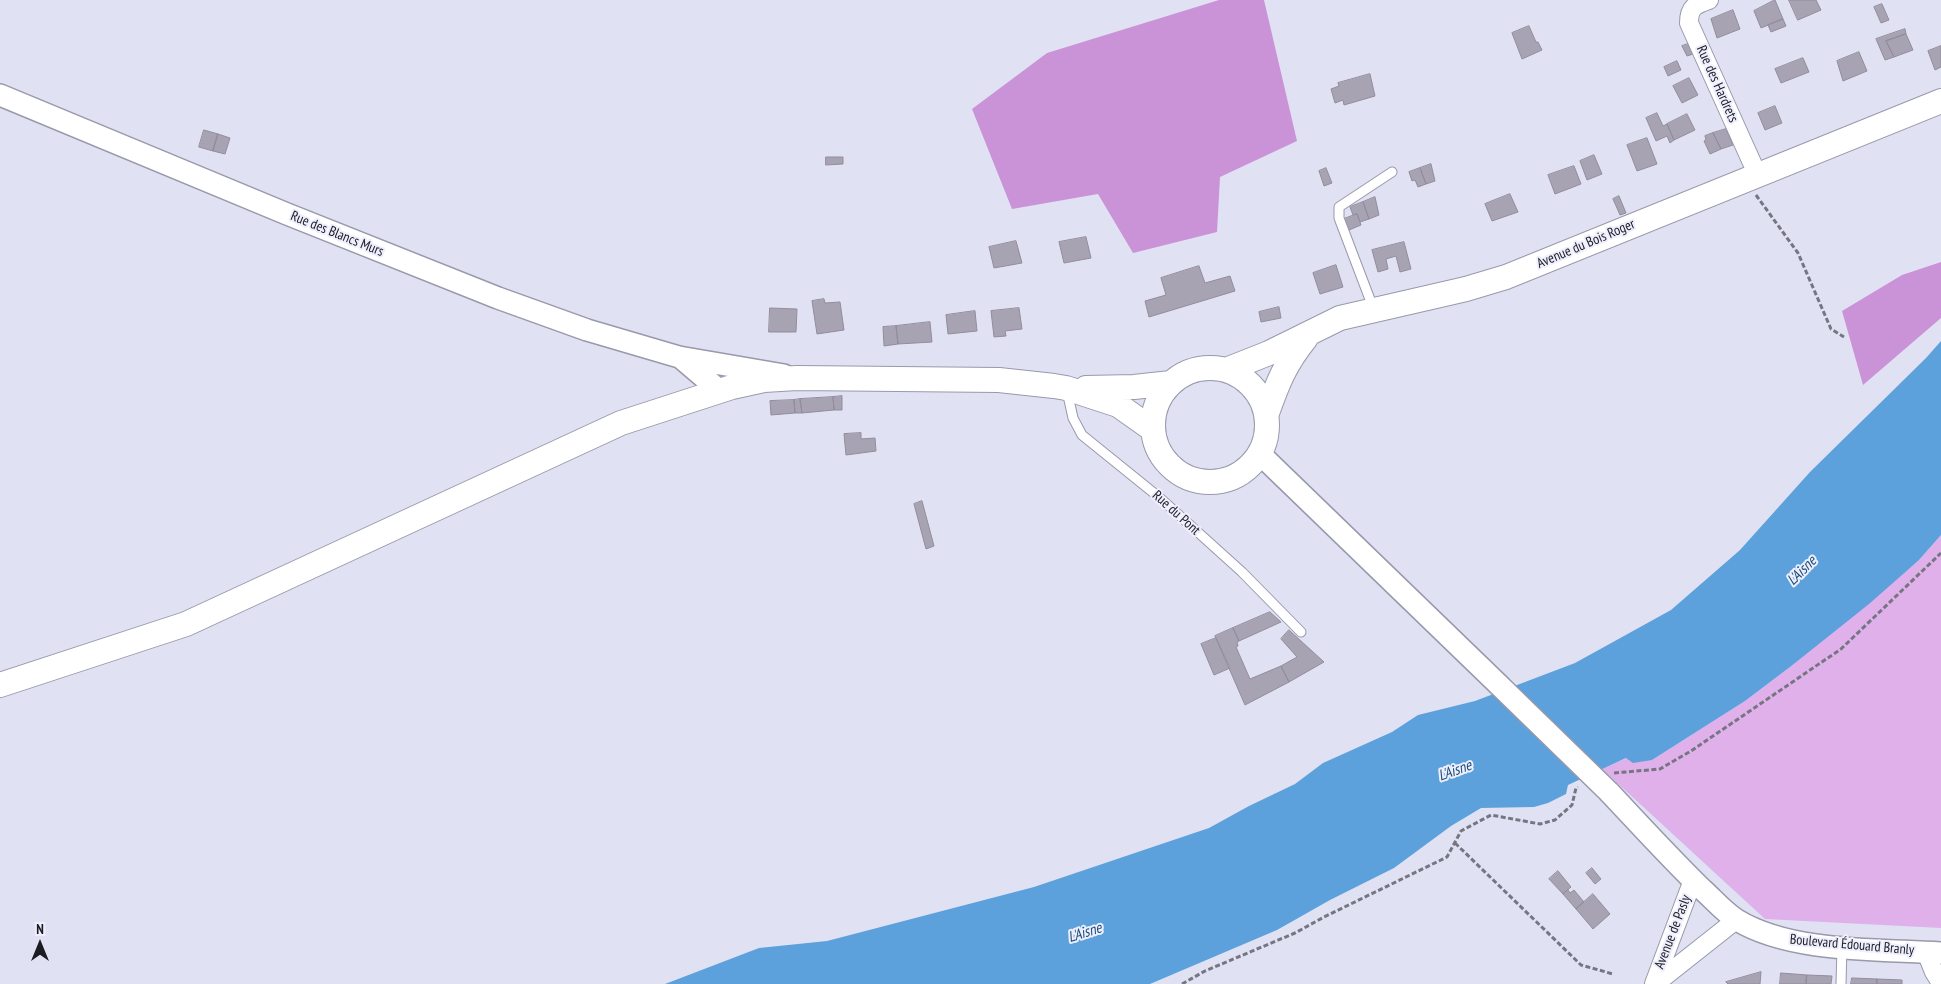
<!DOCTYPE html>
<meta charset="utf-8">
<style>
body{margin:0}
#map{position:relative;width:1941px;height:984px;overflow:hidden;background:#e0e2f4;font-family:"PT Sans Narrow",sans-serif}
canvas{display:block}
.north{position:absolute;left:15px;top:919px;width:50px;height:50px;-webkit-text-stroke:4px #eeeffe;paint-order:stroke;rotate:0deg;font-size:14px;font-weight:700;line-height:20px;text-align:center;color:#1b1b21}
.north::after{content:'';display:block;margin:auto;width:18px;height:22px;background:#1b1b21;clip-path:polygon(50% 0,100% 100%,50% 72%,0 100%)}
</style>
<div id="map">
<canvas width="1941" height="984"></canvas>
<div class="north">N</div>
</div>
<script>
const ctx = document.querySelector('canvas').getContext('2d');
ctx.lineJoin = 'round';
function fill(path, color) {
  ctx.fillStyle = color;
  ctx.fill(path, 'evenodd');
}
function stroke(path, color, width, dash) {
  ctx.strokeStyle = color;
  ctx.lineWidth = width;
  ctx.lineCap = dash ? 'butt' : 'round';
  ctx.setLineDash(dash || []);
  ctx.stroke(path);
}
function drawText(font, color, halo, rows, align = 'center') {
  ctx.font = font + ' "PT Sans Narrow",sans-serif';
  ctx.lineWidth = 4;
  ctx.setLineDash([]);
  ctx.textBaseline = 'middle';
  ctx.strokeStyle = halo;
  ctx.fillStyle = color;
  for (const [text, x, y, turn = 0] of rows) {
    ctx.save();
    ctx.translate(x, y);
    ctx.rotate((+turn || 0) * Math.PI / 180);
    ctx.textAlign = isNaN(turn) ? turn : align;
    if (halo) ctx.strokeText(text, 0, 0);
    ctx.fillText(text, 0, 0);
    ctx.restore();
  }
}
const green = new Path2D(`
 M1941,535V928L1765,919L1602,769L1627,758L1652,760L1745,701L1790,667L1919,560Z`);
const forest = new Path2D(`
 M1219,0H1264L1297,141L1220,177L1217,232L1133,253L1098,194L1012,209L972,109L1047,53Z
 M1941,262V318L1863,385L1842,311L1902,275Z`);
const water = new Path2D(`
 M1941,341V535L1919,560L1869,604L1790,667L1745,701L1652,760L1633,763L1626,758L1568,785L1566,794L1548,803L1534,807L1481,808L1451,826L1394,868L1330,900L1277,930L1150,984H665L759,948L827,941L1034,887L1209,828L1249,806L1295,784L1323,763L1392,732L1418,715L1475,701L1575,663L1671,610L1740,550L1810,472L1926,358Z`);
const building = new Path2D(`
 M1775,0L1783,19L1761,28L1754,11Z
 M1789,0H1816L1821,10L1798,20Z
 M1882,4L1889,20L1881,23L1874,7Z
 M1733,10L1740,29L1717,38L1711,19Z
 M1783,19L1786,26L1771,32L1768,25Z
 M1529,26L1536,42H1538L1542,50L1522,59L1512,33Z
 M1905,29L1906,34L1886,41L1894,57L1885,60L1876,39Z
 M1906,34L1913,50L1894,57L1886,41Z
 M1688,44L1693,54L1687,56L1682,46Z
 M1941,46V67L1935,70L1928,51Z
 M1859,52L1867,71L1843,81L1837,61Z
 M1803,58L1809,72L1781,83L1775,69Z
 M1677,61L1681,70L1668,76L1664,67Z
 M1370,74L1375,96L1344,105L1343,100L1335,103L1331,89L1339,86L1338,83Z
 M1689,78L1698,95L1682,103L1673,86Z
 M1775,106L1782,123L1765,130L1758,113Z
 M1657,113L1663,126L1667,124L1674,140L1670,143L1667,136L1656,141L1646,118Z
 M1687,114L1695,130L1674,140L1667,124Z
 M1726,129L1733,145L1721,149L1713,133Z
 M204,130L218,134L213,151L199,147Z
 M1713,133L1721,149L1710,154L1704,141L1706,140L1705,136Z
 M218,134L230,138L225,154L213,151Z
 M1647,138L1657,164L1637,171L1627,145Z
 M1594,155L1602,174L1587,180L1580,161Z
 M826,157H843V164L826,165Z
 M1431,164L1435,181L1426,184L1420,168Z
 M1574,166L1581,184L1555,194L1548,175Z
 M1326,168L1332,183L1324,186L1319,171Z
 M1420,168L1426,184L1418,187L1415,180L1412,181L1409,172Z
 M1510,194L1518,212L1492,221L1485,204Z
 M1619,196L1626,213L1620,215L1613,199Z
 M1375,197L1379,215L1369,219L1363,202Z
 M1363,202L1369,219L1360,222L1357,214L1353,215L1350,207Z
 M1357,214L1361,225L1349,230L1344,219Z
 M1086,237L1091,258L1064,263L1059,242Z
 M1016,241L1022,263L994,268L989,247Z
 M1404,242L1411,269L1400,272L1396,256L1386,259L1388,269L1378,272L1372,250Z
 M1336,265L1343,287L1320,294L1313,273Z
 M1199,266L1205,283L1230,276L1235,291L1149,317L1145,301L1166,295L1161,278Z
 M824,299L825,303L840,302L844,330L817,334L812,301Z
 M1279,307L1281,318L1261,322L1259,312Z
 M770,308L797,309L796,332H769Z
 M1019,308L1022,329L1005,331L1006,336L994,337L991,311Z
 M975,311L977,331L948,334L946,315Z
 M930,322L932,342L898,344L896,326Z
 M896,326L898,344L884,346L883,327Z
 M842,396V410H834L833,397Z
 M833,397L834,410L802,413L800,399Z
 M800,399L802,413H795L794,400Z
 M794,400L795,413L771,415L770,401Z
 M861,433V439L875,438L876,451L846,455L844,434Z
 M922,501L934,546L926,549L914,504Z
 M1270,612L1281,622L1239,641L1233,628Z
 M1233,628L1239,641L1237,642L1238,646L1236,647L1250,679L1281,666L1289,682L1245,705L1215,636Z
 M1289,630L1324,662L1289,682L1281,666L1297,657L1281,639Z
 M1216,638L1230,668L1214,675L1201,644Z
 M1592,868L1601,879L1595,884L1586,873Z
 M1558,871L1571,887L1563,894L1549,879Z
 M1568,890L1570,893L1574,890L1584,902L1576,909L1563,894Z
 M1593,894L1610,914L1593,929L1576,909Z
 M1761,972L1760,984H1728L1726,982Z
 M1781,973L1807,975L1806,984H1780Z
 M1807,975L1832,976L1831,984H1806Z
 M1852,978L1877,979V984H1851Z
 M1877,979L1902,980V984H1877Z`);
const path = new Path2D(`
 M1756,195L1798,253L1831,329L1844,337
 M1614,773L1660,769L1691,751L1841,649L1941,553
 M1455,843L1581,965L1613,974
 M1182,984L1205,971L1295,933L1324,917L1447,857L1461,831L1491,815L1540,824L1555,820L1572,805L1576,788L1578,787`);
const service = new Path2D(`
 M1374,310L1339,218V207L1392,172
 M1067,391L1073,418L1082,435L1160,498L1242,572L1301,632
 M1841,984L1842,947`);
const minor = new Path2D(`
 M1709,0C1695,5 1689,7 1689,23L1758,176
 M1926,952L1934,972L1941,983
 M1654,984L1693,880
 M1655,984L1736,920`);
const tertiary = new Path2D(`
 M0,95L287,214L498,298L587,330L679,357L784,375
 M680,357L720,391
 M1260,454L1499,685
 M1609,792C1640,825 1671,859 1703,890C1714,900 1725,913 1737,920C1791,953 1879,949 1941,953`);
const secondary = new Path2D(`
 M1153 425a57 57 0 1 1 114 0a57 57 0 1 1-114 0Z
 M1226,370L1269,353L1340,318L1466,289L1506,277L1941,101
 M1086,388L1134,387L1171,383
 M1267,413C1278,382 1285,364 1306,338
 M0,685L186,624L621,423L732,387L764,380L797,378L999,380L1054,386L1066,388L1118,405L1152,429`);
const tertiaryBridge = new Path2D(`
 M1499,685L1609,792`);
const streetNames = [
 ["Rue des Hardrets",1717,84,66],
 ["Rue des Blancs Murs",337,234,22],
 ["Avenue du Bois Roger",1586,244,-23],
 ["Rue du Pont",1176,513,42],
 ["Avenue de Pasly",1673,932,-69],
 ["Boulevard Édouard Branly",1852,945,5]
];
const waterNames = [
 ["L'Aisne",1802,571,-45],
 ["L'Aisne",1455,771,-20],
 ["L'Aisne",1085,933,-18]
];
fill(green, '#e0b0eb');
fill(forest, '#ca93d7');
fill(water, '#5ca1dc');
fill(building, '#a8a3b3');
stroke(building, '#928c9c', 1);
stroke(service, '#9899aa', 11);
stroke(minor, '#9899aa', 20);
stroke(tertiary, '#9899aa', 24);
stroke(secondary, '#9899aa', 26);
stroke(path, '#767682', 3, [5, 2.5]);
stroke(service, '#fff', 9);
stroke(minor, '#fff', 18);
stroke(tertiary, '#fff', 21);
stroke(secondary, '#fff', 24);
stroke(tertiaryBridge, '#9899aa', 24, []);
stroke(tertiaryBridge, '#fff', 21);
drawText('14px', '#1b1b21', '#eeeffe', streetNames);
drawText('italic 15px', '#1c4e76', '#eeeffe', waterNames);
</script>
